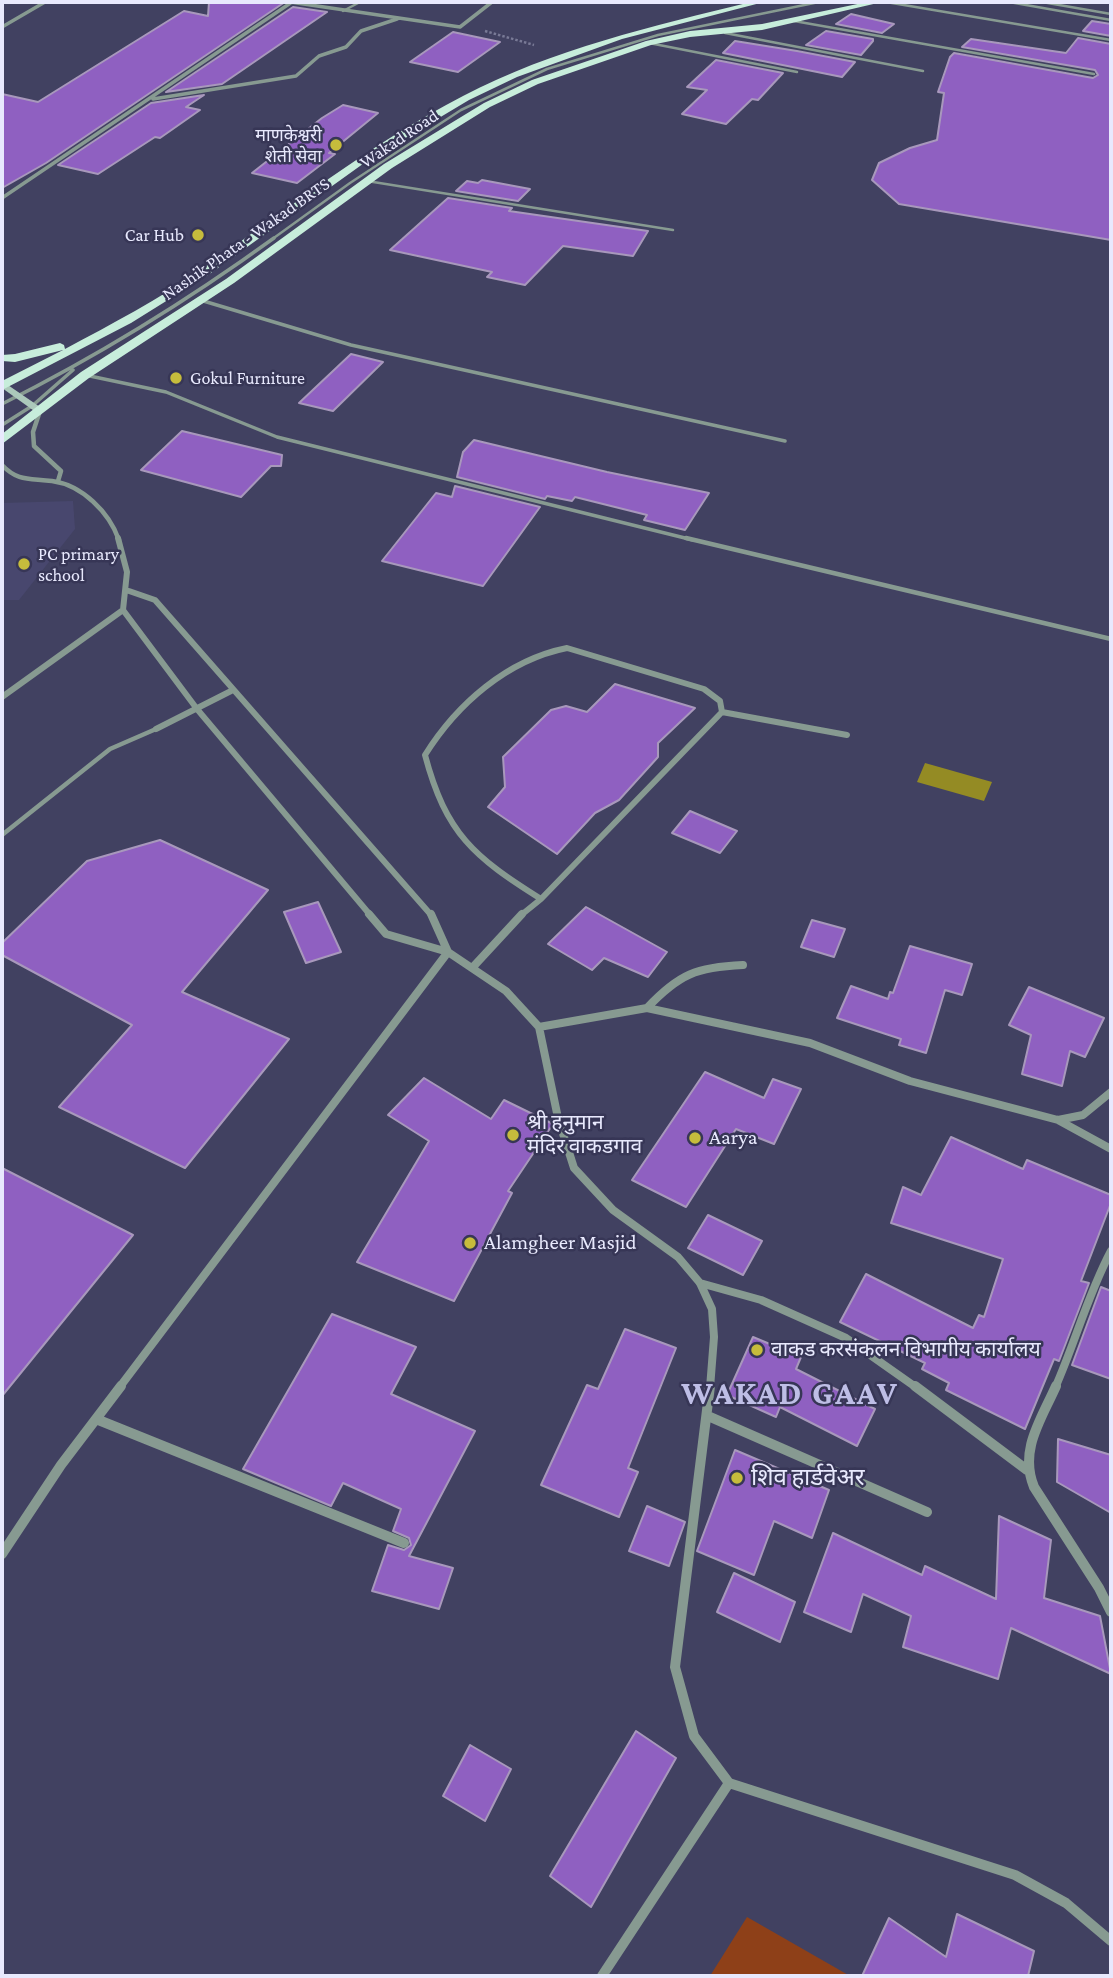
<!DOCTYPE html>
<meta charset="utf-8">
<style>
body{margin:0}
#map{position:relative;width:1113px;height:1978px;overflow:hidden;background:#414161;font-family:"Crimson Pro",serif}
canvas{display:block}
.frame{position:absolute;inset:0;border:4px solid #e8e9fd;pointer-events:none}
</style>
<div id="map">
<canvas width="1113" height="1978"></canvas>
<div class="frame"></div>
</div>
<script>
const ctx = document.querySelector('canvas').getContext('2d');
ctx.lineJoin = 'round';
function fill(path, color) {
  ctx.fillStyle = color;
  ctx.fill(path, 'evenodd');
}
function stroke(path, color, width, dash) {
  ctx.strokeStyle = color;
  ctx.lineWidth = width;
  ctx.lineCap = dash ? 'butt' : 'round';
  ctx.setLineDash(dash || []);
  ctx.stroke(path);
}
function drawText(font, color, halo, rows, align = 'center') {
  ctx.font = font + ' "Crimson Pro","Noto Sans Devanagari",serif';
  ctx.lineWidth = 5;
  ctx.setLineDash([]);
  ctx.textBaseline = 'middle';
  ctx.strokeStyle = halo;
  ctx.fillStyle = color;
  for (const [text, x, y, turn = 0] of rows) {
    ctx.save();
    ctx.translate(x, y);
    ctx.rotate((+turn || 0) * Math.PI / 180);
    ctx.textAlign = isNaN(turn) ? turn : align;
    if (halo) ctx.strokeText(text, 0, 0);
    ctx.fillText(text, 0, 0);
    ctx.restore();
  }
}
const built = new Path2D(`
 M73,501L75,529L19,600H2V503Z`);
const green = new Path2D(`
 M747,1917L850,1976H710Z`);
const water = new Path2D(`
 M925,763L992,782L984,801L917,782Z`);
const building = new Path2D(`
 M209,2H285L46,163L2,188V94L38,102L184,11L208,16Z
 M293,7L327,12L222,84L166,92Z
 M851,14L894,24L882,33L836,24Z
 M1092,21L1111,24V36L1083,31Z
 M826,31L873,39V41L861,55L806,45Z
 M453,32L500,42L458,72L410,62Z
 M1078,38L1111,44V240L899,204L872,180L879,163L910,148L937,140L944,93L938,92L950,57L954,53L1093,78L1098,75L1095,70L962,47L971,39L1066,53Z
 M735,41L797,51L855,62L842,77L723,53Z
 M716,60L783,73L758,100L752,99L726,124L682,114L707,90L687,87Z
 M204,95L186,107L200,110L160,138L155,137L98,174L58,165L151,103Z
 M343,105L378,113L329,153L335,154L297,183L252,173L322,118Z
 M482,180L530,189L518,201L456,191L467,181L478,183Z
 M448,198L512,208L509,211L648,231L633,256L563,246L525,285L487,277L492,272L390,250Z
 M351,354L383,362L333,411L299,403Z
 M182,431L282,455L281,466H271L241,497L141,470Z
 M474,440L607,472L709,493L685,530L644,520L647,515L575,497L572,501L547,496L545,499L457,477L463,452Z
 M455,486L540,507L483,586L382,561L436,493L452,497Z
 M615,684L695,708L658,743V757L619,800L595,813L557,854L488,807L505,787L503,757L551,710L566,706L587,712Z
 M690,811L737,831L720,853L672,833Z
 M160,840L268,890L182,992L289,1039L185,1168L59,1107L132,1025L2,955V943L87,861Z
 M318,902L341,952L306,963L284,912Z
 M586,907L667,952L648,977L604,958L592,970L548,944Z
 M812,920L845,929L834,957L801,947Z
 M910,946L972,964L962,995L945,990L926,1053L899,1045L901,1039L837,1018L851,986L888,999L890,992L893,993Z
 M1029,987L1104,1018L1085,1057L1070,1051L1062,1086L1022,1074L1031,1035L1009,1025Z
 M705,1072L764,1098L773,1079L801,1089L774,1144L736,1129L686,1207L632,1180Z
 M424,1078L491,1119L504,1100L553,1124L508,1191L512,1193L454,1301L357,1262L429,1141L388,1115Z
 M951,1137L1023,1169L1027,1160L1111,1195V1203L1081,1281L1089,1283L1059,1361L1054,1359L1025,1429L946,1390L949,1383L922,1369L925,1363L840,1322L866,1274L973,1328L979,1315L984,1317L1003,1259L891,1223L903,1187L921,1195Z
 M2,1168L133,1235L2,1396Z
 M708,1215L762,1241L743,1275L688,1248Z
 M1101,1287L1111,1291V1379L1072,1365Z
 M332,1314L416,1347L391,1394L475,1431L409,1556L453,1568L439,1609L372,1591L388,1545L404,1550L411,1545L409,1538L393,1531L401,1509L343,1483L331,1506L243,1469Z
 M625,1329L676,1348L628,1468L638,1472L619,1517L541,1485L587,1385L598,1389Z
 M753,1337L801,1357L796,1369L875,1409L857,1446L780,1407L776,1417L727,1395Z
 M1058,1439L1111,1455V1513L1057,1482Z
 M735,1450L829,1490L812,1538L774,1521L754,1575L697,1551Z
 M647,1506L685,1522L669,1566L629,1551Z
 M999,1516L1051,1540L1044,1598L1100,1616L1111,1674L1011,1628L998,1679L903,1647L911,1616L863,1594L851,1632L804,1612L833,1533L922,1575L925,1566L996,1599Z
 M734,1573L795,1602L780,1642L717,1612Z
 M636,1731L676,1758L591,1907L550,1876Z
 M470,1745L511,1769L485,1821L443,1796Z
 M957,1914L1034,1951L1028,1976H862L889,1918L946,1957Z`);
const path = new Path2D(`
 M485,31L534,45`);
const serviceFar2 = new Path2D(`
 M886,2L1111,40
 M1009,2L1111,20
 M1042,2L1111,14
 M343,11L360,2
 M794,21L1094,74
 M725,33L923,71
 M649,43L797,72
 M367,181L673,230
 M271,240L350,183L461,110L547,69L658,35L819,2`);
const serviceFar1 = new Path2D(`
 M200,300L351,345L785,441
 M85,375L166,392L277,437L693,540
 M2,404C98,356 187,301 274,238
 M2,425L32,406L73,370`);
const service = new Path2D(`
 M686,538L1111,639
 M2,835L110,749L156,729`);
const minorFar4 = new Path2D(`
 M290,2L460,27L492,2
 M2,27L45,2
 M153,99L296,76L319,56L346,47L361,31L397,19
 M2,198L292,2`);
const minorFar3 = new Path2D(`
 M40,411L33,432L34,446L61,471L58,481
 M2,465C18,482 30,478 52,481C82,485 109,512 119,540`);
const minorFar2 = new Path2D(`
 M129,591L155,600L432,916
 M123,610L197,709L371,916
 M567,648L704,689L720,701L722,712L541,899C474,857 446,834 425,755C457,704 507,660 567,648Z
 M2,697L123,610L127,572L118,538
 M722,712L847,735
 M156,729L233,690
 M520,916L541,899`);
const minorFar1 = new Path2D(`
 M369,914L386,934L448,952L506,991L539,1027L558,1118L574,1168L613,1210L678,1257L700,1283L712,1309L714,1337L710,1388
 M431,914L448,952
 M473,967L522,914
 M647,1008C679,974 697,967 743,965
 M539,1027L647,1008L810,1043L910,1081L1058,1120L1083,1115L1111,1092
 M1058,1120L1111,1149
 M700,1283L761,1300L846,1338L917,1388
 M119,1388L448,952
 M1055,1388C1075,1343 1088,1294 1111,1251`);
const minor = new Path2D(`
 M710,1386L675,1667L694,1736L729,1783
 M915,1386L1027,1470
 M1056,1386C1041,1420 1019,1450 1034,1487L1099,1588L1111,1612
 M708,1416L927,1512
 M96,1419L404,1543
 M2,1554L61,1465L121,1386
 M602,1976L729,1783L1015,1875L1066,1903L1111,1941`);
const secondary = new Path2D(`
 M2,381L43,409V413H37L2,388Z`);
const primary = new Path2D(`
 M751,2H764L622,39L517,77L469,100L367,161L208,275L131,323L2,390V381L63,350L15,362L2,361V355L15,354L60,343L64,345L65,349C112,324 159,299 202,269C288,209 370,144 463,96C553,49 653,26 751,2Z
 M867,2H882L762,30L690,37L651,45L538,84L490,107L392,168L234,283L89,378L2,444V434L81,372L226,279L384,164L484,103L532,80L646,41L690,31L762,24Z`);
const markers = [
 [336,145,7,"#c6bc3c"],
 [198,235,7,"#c6bc3c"],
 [176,378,7,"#c6bc3c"],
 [24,564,7,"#c6bc3c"],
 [513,1135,7,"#c6bc3c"],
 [695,1138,7,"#c6bc3c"],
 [470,1243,7,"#c6bc3c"],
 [757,1350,7,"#c6bc3c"],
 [737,1478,7,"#c6bc3c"]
];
const farPoinames = [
 ["माणकेश्वरी",322,135],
 ["शेती सेवा",322,156],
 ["Car Hub",184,235],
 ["Gokul Furniture",190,378,"left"],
 ["PC primary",38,554,"left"],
 ["school",38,575,"left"]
];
const farStreetnames = [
 ["Wakad Road",399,139,-34],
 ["Nashik Phata - Wakad BRTS",246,239,-35]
];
const poiNames = [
 ["श्री हनुमान",527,1123],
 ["मंदिर वाकडगाव",527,1147],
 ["Aarya",709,1138],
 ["Alamgheer Masjid",484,1243],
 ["वाकड करसंकलन विभागीय कार्यालय",771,1350]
];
const nearPoinames = [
 ["शिव हार्डवेअर",751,1478]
];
const nearDistrictnames = [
 ["WAKAD GAAV",790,1394]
];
fill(built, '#48476e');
fill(green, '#8e4018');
fill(water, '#948b24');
fill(building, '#8f60c1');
stroke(building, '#a898bc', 2);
stroke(path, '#797a96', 2.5, [2.5, 2]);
stroke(serviceFar2, '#879a91', 2.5);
stroke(serviceFar1, '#879a91', 3.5);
stroke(service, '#879a91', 4.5);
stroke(minorFar4, '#879a91', 3.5);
stroke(minorFar3, '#879a91', 4.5);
stroke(minorFar2, '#879a91', 6);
stroke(minorFar1, '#879a91', 8);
stroke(minor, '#879a91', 10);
fill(secondary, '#acc9bb');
fill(primary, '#c7eddb');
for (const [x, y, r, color] of markers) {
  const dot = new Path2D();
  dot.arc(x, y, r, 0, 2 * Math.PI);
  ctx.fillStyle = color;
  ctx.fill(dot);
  stroke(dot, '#373656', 2.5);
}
drawText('18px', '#e8e9fd', '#373656', farPoinames, 'right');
drawText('18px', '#e8e9fd', '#373656', farStreetnames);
drawText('21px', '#e8e9fd', '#373656', poiNames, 'left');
drawText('24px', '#e8e9fd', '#373656', nearPoinames, 'left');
ctx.letterSpacing = '2px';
drawText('bold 33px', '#bebee6', '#373656', nearDistrictnames);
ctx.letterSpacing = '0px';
</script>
